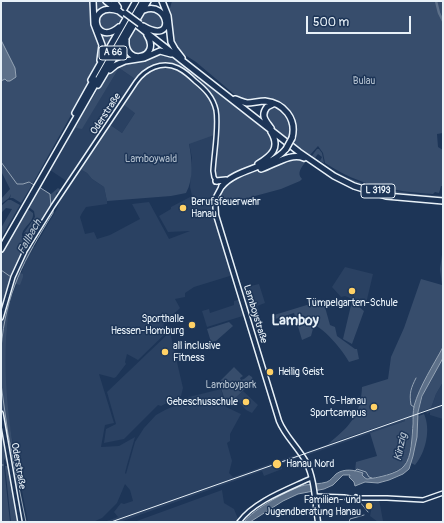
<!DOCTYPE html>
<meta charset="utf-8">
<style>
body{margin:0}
#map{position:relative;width:444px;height:523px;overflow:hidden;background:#1d3557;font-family:Pangolin,sans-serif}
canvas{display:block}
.frame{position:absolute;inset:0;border:2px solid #e8f1f8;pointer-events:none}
.scale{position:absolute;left:306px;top:16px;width:105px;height:18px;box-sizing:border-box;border:2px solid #e8f1f8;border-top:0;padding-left:5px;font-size:12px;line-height:14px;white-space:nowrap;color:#e8f1f8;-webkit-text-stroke:3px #1d3557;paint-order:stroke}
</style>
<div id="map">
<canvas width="444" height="523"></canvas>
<div class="frame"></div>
<div class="scale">500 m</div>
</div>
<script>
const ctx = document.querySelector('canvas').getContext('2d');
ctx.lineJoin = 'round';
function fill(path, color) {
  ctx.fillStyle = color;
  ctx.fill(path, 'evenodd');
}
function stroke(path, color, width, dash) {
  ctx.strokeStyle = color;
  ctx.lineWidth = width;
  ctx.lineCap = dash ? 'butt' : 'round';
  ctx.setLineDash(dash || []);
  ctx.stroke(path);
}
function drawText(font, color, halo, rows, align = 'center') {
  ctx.font = font + ' Pangolin,sans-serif';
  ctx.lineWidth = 3;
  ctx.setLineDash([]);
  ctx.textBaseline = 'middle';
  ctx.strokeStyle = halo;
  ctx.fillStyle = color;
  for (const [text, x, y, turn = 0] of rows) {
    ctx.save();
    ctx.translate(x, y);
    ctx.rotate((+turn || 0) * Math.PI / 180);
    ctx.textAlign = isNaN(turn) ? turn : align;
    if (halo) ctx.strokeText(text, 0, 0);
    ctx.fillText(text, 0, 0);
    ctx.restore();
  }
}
const built = new Path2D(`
 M119,68L138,81L135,113L122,133L109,124L80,169L87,173L92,179L104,187L107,201V204L86,207L82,213L80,217L85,234L94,232L97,239L110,235L140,219L132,204L149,202L169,239L190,231L168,232L159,216L171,209V207L192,196L190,187L192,158L189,143L217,133L224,181L216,194L214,205L233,275L194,287L185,293V297L175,299L180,308L163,325L168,331L138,360L127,354L125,362L126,364L116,377L114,378L99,374L114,423L105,425L101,447L119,446L135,437L127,465L125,473L126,474L135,442L144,428L156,415L165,410L183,402L189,397L221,389L226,407L241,414L230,434V441L227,443L232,461L229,473L233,477L298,454L300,457L282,464V469L264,476L262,471L120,522H104L118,517L114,512L121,503L124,504L133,501L130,490L125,484L117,503L102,518L93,522H68L65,521L64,522H28L4,397L1,372L5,323L11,298L27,259L28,258L57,209L60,199L71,184L50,170L76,128H82Z
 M345,267L373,274L365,308L350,298L345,296L341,297L332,287Z
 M259,284L265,303L257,306L259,310L257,311L254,307L248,308L242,288Z
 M241,299L246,315L207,327L202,311L209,309L210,313L234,305V301Z
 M170,332L183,388L181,396L161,406L158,405L124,439L104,443L106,429L116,424L107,392Z
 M443,382V419L430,415V412L427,414L426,410L431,408L436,394Z
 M243,391L258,405L252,413L246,410L235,398Z
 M404,418L405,421L305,456L303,453Z
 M222,490L224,503L234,509L238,519L237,522H134Z
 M379,499L383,521L382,522H378L370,516L372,506L370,500Z`);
const green = new Path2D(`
 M1,1H92L100,39V59L89,83L33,183L30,182L29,183L32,185L21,203L13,198H10L11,194L9,198L1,204V199L10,189L1,171Z
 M94,1H103L110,7C85,7 94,45 118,31L102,59L103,44L95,24Z
 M163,1H166L170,8L172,1H443V133L437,134L438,147L443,150V186H441L439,193L435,192L433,194C392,191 360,186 325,163L323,153L318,146L310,155L292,142L294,129L280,104L241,100L196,62L182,53L173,40Z
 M150,6C158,6 162,8 165,15L164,24L159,29L147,28L138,20L143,13Z
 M113,11L125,19L120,25L109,32L99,27V15L102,12Z
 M134,27L147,36L150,42L145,54L132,55L127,42Z
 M159,53L169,54L174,57L266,129L273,137L274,148C270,152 267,156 262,160C255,166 228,182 219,180L214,172L217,134L189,144C192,159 194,179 186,193L171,196L107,201L104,187L92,179L87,173L80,169L109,124L122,133L135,113L123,104L138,81L119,68L82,129L76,128L50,170L41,188L51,194L58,188L61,190L56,193L57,199L30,240L25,237L24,233L35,217L34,211L27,206L101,84L107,77L117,66Z
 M272,105L284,110L292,126L290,141L266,120L265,109Z
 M317,149H319L322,153L324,163L320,161L322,157L318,154L315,158C353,188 397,193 443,196V197C412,195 380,194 351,181C337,175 324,166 311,157Z
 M287,158H303L306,161C302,167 296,173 302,179L300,181L281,189L218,206C218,176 250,175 270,167C276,164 281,161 287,158Z
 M8,200H11L20,205L2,236L1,234V228L12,209L6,208L1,213V206Z
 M26,208L33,213C34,223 23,226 22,235L23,238L29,242L11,278L1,313V253Z
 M31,246L34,247L28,258L26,259L20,273L23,274V277L20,285L16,284C14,290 11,296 10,302C0,363 8,427 21,488L15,487L1,409V322L5,305L20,261L29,247Z
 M443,247V347L424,382L416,400L413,413L411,444L408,459L405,465L400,469L386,475L365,479L361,472L355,471L356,462L377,456L370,433L405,421L404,418L328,444C349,427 361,415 362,387L388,379L391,357L404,328L421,279L442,285L440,269Z
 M323,300L330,325L335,327L337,336L355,349H357L359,359L349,362C344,352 325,329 314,325L311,336L302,340L294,313L272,320L271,316Z
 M352,301L364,311L352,344L343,339Z
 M229,322L233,326L216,341L211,342L207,329Z
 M443,358V382L436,394L431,408L418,413L424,391Z
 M234,367L243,376L240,378L241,380L244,379L249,375L252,377L254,383L250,384L228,405L226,404L219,382Z
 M424,414C431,429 426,452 415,465L411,463L417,437L418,416Z
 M1,420L9,464L4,459V467L10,522H1Z
 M5,466H9L18,522H11Z`);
const water = new Path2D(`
 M1,40L15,68L16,77L10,81H7L5,79L1,81Z
 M443,347V358L422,396L418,412L417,437L413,456L409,469L403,474L389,480L378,483L365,482L355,486L354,482L349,477L350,475H343L333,485L324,489L298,494L283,501L250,522H244C253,509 290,489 305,485C312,484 320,484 327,482C331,480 333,477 336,474C344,468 355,470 363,473L362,475L365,478L367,479C376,478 398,474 404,466C412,458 412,435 413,424C413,418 413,412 414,406C420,385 433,366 443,347Z`);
const stream = new Path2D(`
 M1,162L17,184H23L29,182L36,186
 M39,187L50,194L51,207
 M1,270L11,277
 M1,348C6,292 24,260 53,213V210
 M1,384L8,434L26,522
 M414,407L411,405C409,393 411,388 416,378
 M1,465H3
 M355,471L357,469L366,472L369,477L372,478
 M360,502L368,512
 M349,522L350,519L364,515`);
const river = new Path2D(`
 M436,1L439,13L443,21`);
const minor = new Path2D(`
 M1,318L13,277L25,251L53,206L136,82C145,69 162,60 178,68C184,71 190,76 195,81C205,89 213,97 216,110C219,126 214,153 213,171L214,177L217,182
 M1,413L20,522
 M315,496L344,497L355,499L356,497L358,500H356L355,499
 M358,498H387L423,500L443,493
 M239,522C254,501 288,489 311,478`);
const major = new Path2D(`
 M222,186L215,199L216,215L279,421C285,436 298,447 306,462C315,479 315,503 318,522`);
const highway = new Path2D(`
 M93,1L94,24L102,45L100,60
 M106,1L124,15
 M114,1L118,7
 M162,1L168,16L171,42L175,49L182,58
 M119,11C84,0 94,49 119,27
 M138,26L299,152L334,176L354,186L386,196L443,201
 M143,26C177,46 169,0 144,10
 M126,40C124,67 162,58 147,35
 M110,70L116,65L125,61L144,58L160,51L171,54
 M91,80L136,1
 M98,85L148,1
 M235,99C239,100 242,102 247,103C253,103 259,101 265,101C284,103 297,119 292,138
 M75,113L94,79
 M271,128C266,121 260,116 267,107L273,104
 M258,164C271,156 281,148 271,132
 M261,169C274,165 291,152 304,158
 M216,181L226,180
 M222,186C237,168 269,169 286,149
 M1,249L143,1`);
const rail = new Path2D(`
 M111,522L443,405`);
const highwayBridge = new Path2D(`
 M125,13L140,24
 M286,149L292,138`);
const markers = [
 [183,208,4,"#ffd166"],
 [352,291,4,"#ffd166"],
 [192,325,4,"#ffd166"],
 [165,352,4,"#ffd166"],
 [270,372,4,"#ffd166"],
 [246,402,4,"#ffd166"],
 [374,407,4,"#ffd166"],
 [277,464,5,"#ffd166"],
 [369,506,4,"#ffd166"]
];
const shields = [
 [113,53,28],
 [378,191,34]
];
const shieldNames = [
 ["A 66",113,53],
 ["L 3193",378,191]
];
const parkNames = [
 ["Bulau",364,81],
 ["Lamboywald",151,159],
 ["Lamboypark",231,385]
];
const streetNames = [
 ["Oderstraße",106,114,-57],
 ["Lamboystraße",255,314,73],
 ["Oderstraße",18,466,80]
];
const poiNames = [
 ["Berufsfeuerwehr",191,202],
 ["Hanau",191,214],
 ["Tümpelgarten-Schule",352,303,"center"],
 ["Sporthalle",184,319,"right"],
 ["Hessen-Homburg",184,331,"right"],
 ["all inclusive",173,346],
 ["Fitness",173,358],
 ["Heilig Geist",278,372],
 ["TG-Hanau",366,401,"right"],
 ["Sportcampus",366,413,"right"],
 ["Gebeschusschule",238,402,"right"],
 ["Hanau Nord",286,464],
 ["Familien- und",361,500,"right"],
 ["Jugendberatung Hanau",361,512,"right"]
];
const waterNames = [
 ["Fallbach",30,237,-61],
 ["Kinzig",401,447,-78]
];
const districtNames = [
 ["Lamboy",295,321]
];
fill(built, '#2a4162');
fill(green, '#374d6c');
fill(water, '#5d7089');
stroke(water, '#95a4b5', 1);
stroke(stream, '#95a4b5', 1);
stroke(river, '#5d7089', 2.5);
stroke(minor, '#e8f1f8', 6);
stroke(major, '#e8f1f8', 7);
stroke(highway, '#e8f1f8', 8);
stroke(minor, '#1d3557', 3);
stroke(major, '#1d3557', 4);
stroke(highway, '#1d3557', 5);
stroke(rail, '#e8f1f8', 1);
stroke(highwayBridge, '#e8f1f8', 8, []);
stroke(highwayBridge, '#1d3557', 5);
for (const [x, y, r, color] of markers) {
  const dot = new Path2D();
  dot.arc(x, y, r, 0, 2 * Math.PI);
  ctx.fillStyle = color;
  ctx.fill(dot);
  stroke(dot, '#1d3557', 1.5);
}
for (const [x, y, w] of shields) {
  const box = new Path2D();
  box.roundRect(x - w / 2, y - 7, w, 14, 3);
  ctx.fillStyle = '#1d3557';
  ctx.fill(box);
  stroke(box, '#e8f1f8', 1);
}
drawText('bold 9px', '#e8f1f8', null, shieldNames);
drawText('10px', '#b3c0ce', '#1d3557', parkNames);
drawText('10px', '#e8f1f8', '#1d3557', streetNames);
drawText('10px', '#e8f1f8', '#1d3557', poiNames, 'left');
drawText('italic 11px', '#b7c4d1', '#1d3557', waterNames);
drawText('bold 14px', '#e8f1f8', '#1d3557', districtNames);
</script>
